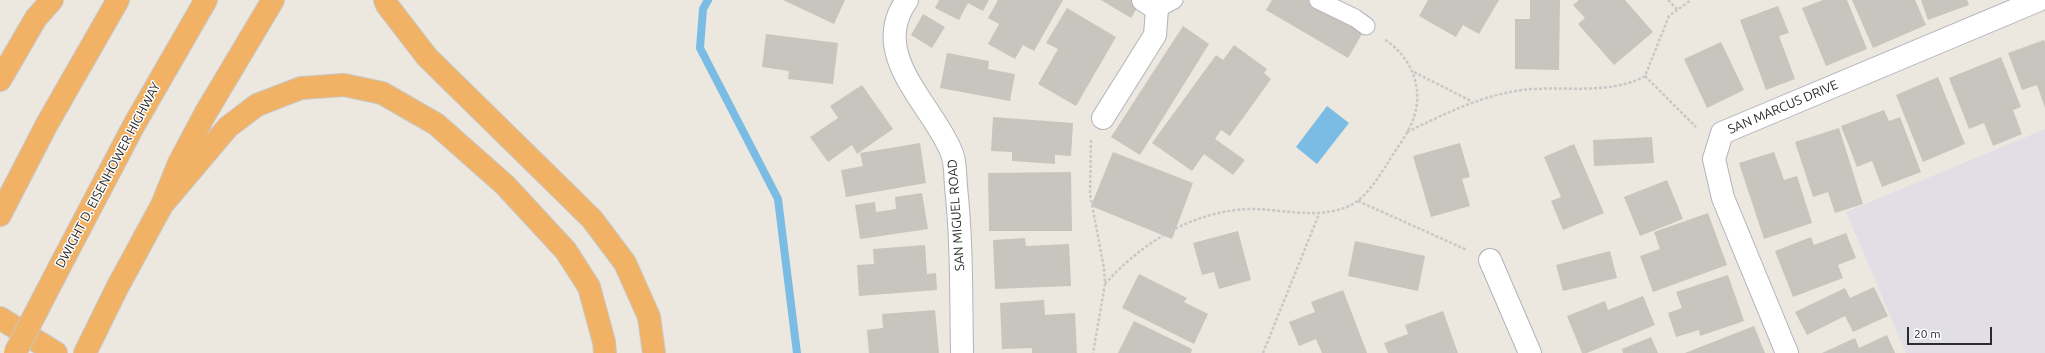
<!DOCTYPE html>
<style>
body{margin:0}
#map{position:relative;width:2045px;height:353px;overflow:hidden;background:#ece8df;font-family:Ubuntu,sans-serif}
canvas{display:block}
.scale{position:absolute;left:1907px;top:327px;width:85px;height:18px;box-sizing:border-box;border:2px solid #2b2b2b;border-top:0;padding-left:5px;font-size:12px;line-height:14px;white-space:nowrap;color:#2b2b2b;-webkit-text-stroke:3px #fff;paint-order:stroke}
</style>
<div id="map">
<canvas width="2045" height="353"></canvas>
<div class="scale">20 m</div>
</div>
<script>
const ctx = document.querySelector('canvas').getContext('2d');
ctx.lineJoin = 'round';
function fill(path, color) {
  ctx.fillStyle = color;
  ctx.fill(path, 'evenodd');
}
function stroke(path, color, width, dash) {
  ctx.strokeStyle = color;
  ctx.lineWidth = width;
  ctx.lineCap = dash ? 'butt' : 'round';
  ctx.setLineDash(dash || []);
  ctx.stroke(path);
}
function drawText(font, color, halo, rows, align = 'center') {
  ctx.font = font + ' Ubuntu,sans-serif';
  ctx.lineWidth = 3;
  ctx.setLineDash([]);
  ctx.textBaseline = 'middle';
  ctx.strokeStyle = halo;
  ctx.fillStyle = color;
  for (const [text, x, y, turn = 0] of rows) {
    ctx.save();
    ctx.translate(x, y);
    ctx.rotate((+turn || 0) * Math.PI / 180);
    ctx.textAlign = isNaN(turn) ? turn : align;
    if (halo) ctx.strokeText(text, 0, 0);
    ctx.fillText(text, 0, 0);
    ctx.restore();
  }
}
const industrial = new Path2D(`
 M2045,129V353H1906L1846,212Z`);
const water = new Path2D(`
 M1327,106L1349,123L1317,164L1296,147Z`);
const stream = new Path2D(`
 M708,0L703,9L700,48L778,199L797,353`);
const building = new Path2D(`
 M783,0H845L834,24Z
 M939,0H989L983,11L968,3L959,20L935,8Z
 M998,0H1063L1034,51L1023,45L1015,59L988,44L999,24L988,18Z
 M1101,0H1142L1131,18Z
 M1272,0H1313L1365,29L1348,58L1266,10Z
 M1428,0H1499L1479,34L1463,25L1456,37L1419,16Z
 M1530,0H1560L1559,70L1515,69V19H1530Z
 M1579,0H1625L1653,32L1614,65L1578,24L1585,18L1573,5Z
 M1823,0H1847L1867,49L1826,66L1802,8Z
 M1852,0H1915L1926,25L1873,48Z
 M1921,0H1967L1969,5L1928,20Z
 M1778,6L1789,33L1779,36L1795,79L1766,90L1740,20Z
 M1067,8L1116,37L1076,106L1038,84L1058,49L1046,43Z
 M923,14L945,27L932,48L911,35Z
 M1183,26L1209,44L1140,155L1111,137Z
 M766,34L838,43L833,84L788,79L789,71L762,67Z
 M2044,40L2045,43V108L2037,85L2022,90L2008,53Z
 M1721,42L1744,90L1707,108L1684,59Z
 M1234,45L1267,69L1264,73L1271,79L1230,136L1221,130L1215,139L1245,160L1233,175L1204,154L1192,171L1152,143L1216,55L1223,60Z
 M947,53L989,61L988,69L1015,74L1010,101L940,88Z
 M2001,57L2021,107L2013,110L2022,134L1993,146L1984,123L1969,129L1949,78Z
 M1938,77L1965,144L1923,162L1896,95Z
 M862,85L893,129L857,154L852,145L828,162L810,137L838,118L830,106Z
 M1884,110L1889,121L1900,117L1921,172L1882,187L1872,161L1857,167L1841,126Z
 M993,117L1073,123L1071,156L1055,155V164L1012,161V152L991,151Z
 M1839,128L1863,204L1835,213L1828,192L1813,197L1795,142Z
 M1652,137L1654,163L1594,166L1593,140Z
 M920,143L926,183L846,197L841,170L863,166L860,153Z
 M1460,143L1470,177L1462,179L1470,206L1431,217L1413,156Z
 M1574,144L1604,213L1563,230L1551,201L1561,197L1544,157Z
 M1113,152L1193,183L1172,239L1091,206Z
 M1774,152L1784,180L1797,176L1812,223L1764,239L1739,163Z
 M1071,172L1072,231H989L988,173Z
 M1667,180L1683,219L1640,236L1624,197Z
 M922,193L928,229L860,239L855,205L875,202L876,212L896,209L895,197Z
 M1708,213L1727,265L1653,292L1640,256L1660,249L1654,232Z
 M1238,231L1251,280L1219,289L1214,272L1202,275L1193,243Z
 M1846,233L1856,258L1838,265L1843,278L1793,297L1775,251L1811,237L1814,245Z
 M1025,238L1026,246L1069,244L1071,286L995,289L993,240Z
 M1355,241L1425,256L1418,291L1348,276Z
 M925,245L927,274L936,273L937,290L859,296L857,265L874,264L873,249Z
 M1610,251L1617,278L1563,291L1556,265Z
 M1139,274L1187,298L1184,302L1208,314L1194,344L1122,308Z
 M1728,275L1744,321L1700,336L1699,330L1676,337L1668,313L1682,308L1676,292Z
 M1874,287L1888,316L1853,332L1845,316L1807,335L1795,312L1845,288L1850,298Z
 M1343,290L1367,353H1322L1316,339L1299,346L1289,322L1315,312L1311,302Z
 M1643,296L1655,325L1587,353H1582L1567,316L1605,301L1608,310Z
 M1044,300L1045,315L1075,313L1077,353H1032V348L1002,349L1000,303Z
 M935,310L939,353H869L867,330L883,328L882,314Z
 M1443,311L1458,353H1388L1384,343L1408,334L1405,325Z
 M1134,321L1192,349L1191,353H1118Z
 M1754,326L1765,353H1685Z
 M1887,335L1895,353H1822L1855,338L1859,348Z
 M1651,337L1658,353H1623L1622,349Z`);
const path = new Path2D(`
 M1668,0L1677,9
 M1414,72L1471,101
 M1645,76L1696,127
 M1407,132C1445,114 1479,96 1522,90C1562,85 1609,96 1645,76L1669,16L1691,0
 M1091,140L1090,194L1104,268L1105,284L1093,353
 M1358,201L1467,250
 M1105,284C1141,243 1194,210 1251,209C1284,209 1317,220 1349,206C1365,199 1378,178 1387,164C1396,149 1409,133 1414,117C1424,86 1410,56 1384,39
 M1263,353L1319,214`);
const service = new Path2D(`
 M1318,0L1355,18L1366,26
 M1157,9L1174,0`);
const minor = new Path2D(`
 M907,0C868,54 931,103 951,151C956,161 955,176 956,187C962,242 961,298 962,353
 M1103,118L1155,35L1157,9L1143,0
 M1490,260L1530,353
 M1787,353L1723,198L1714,159L1722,133L2039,0`);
const motorway = new Path2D(`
 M385,0L387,5L427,57L592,219L625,263L649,317L654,353
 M0,80L36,18L52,0
 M162,205L228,127L257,105L301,88L344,85L382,93L436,124L505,185L566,251L589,287L604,342L605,353
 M0,215L47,124L118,0
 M60,266L134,125L206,0
 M0,318L56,353
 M85,353L117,288L162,205L179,163L205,114L273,0`);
const motorwayBridge = new Path2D(`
 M15,353L60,266`);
const streetNames = [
 ["SAN MARCUS DRIVE",1783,107,-23],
 ["DWIGHT D. EISENHOWER HIGHWAY",108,175,-62],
 ["SAN MIGUEL ROAD",956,215,-94]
];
fill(industrial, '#e1dfe5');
fill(water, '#7bbce5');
stroke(stream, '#7bbce5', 8);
fill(building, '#c8c4be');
stroke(service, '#b2b3bd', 19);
stroke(minor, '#b2b3bd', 24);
stroke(motorway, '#c8c8c8', 24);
stroke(path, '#c8c8c8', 2.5, [3, 2]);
stroke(service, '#fff', 17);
stroke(minor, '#fff', 22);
stroke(motorway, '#f1b265', 22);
stroke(motorwayBridge, '#c8c8c8', 24, []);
stroke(motorwayBridge, '#f1b265', 22);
drawText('13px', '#2b2b2b', '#fff', streetNames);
</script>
